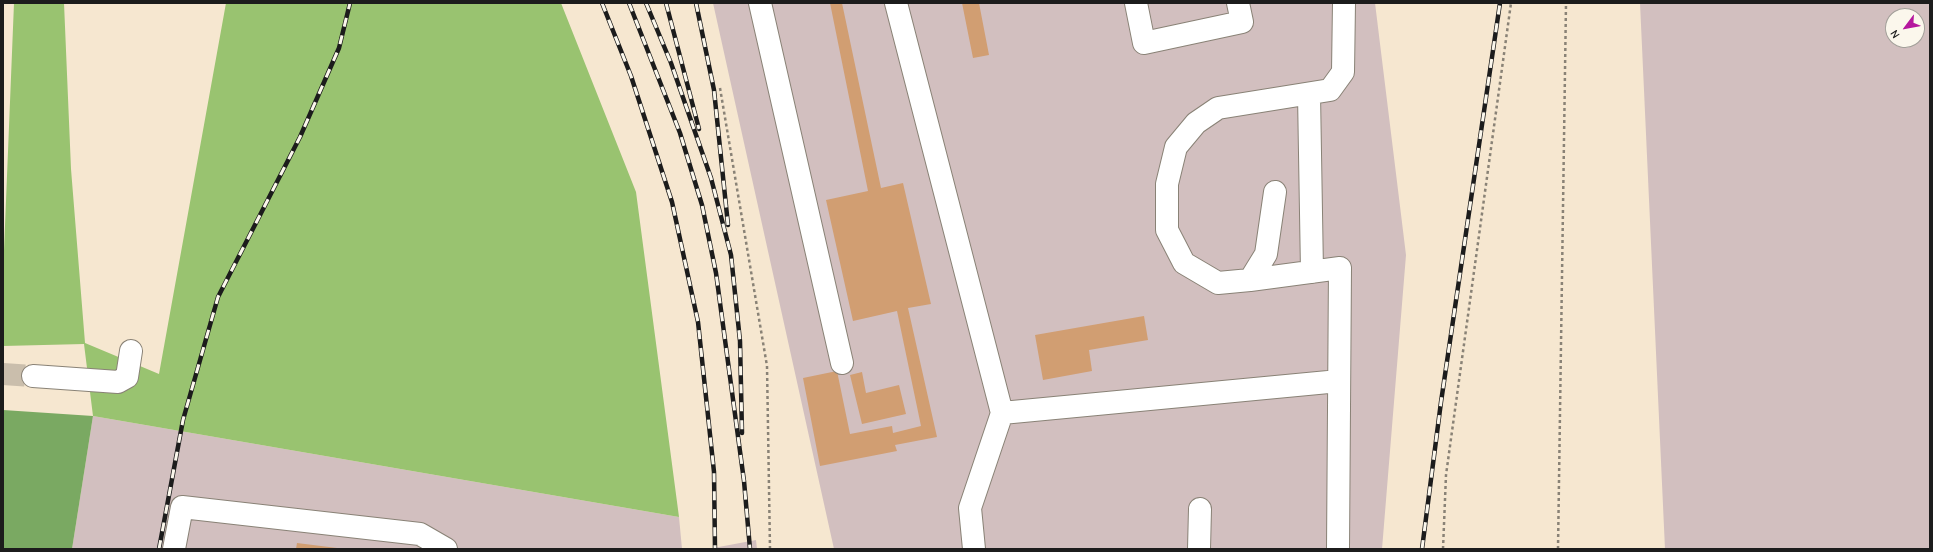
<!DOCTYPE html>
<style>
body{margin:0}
#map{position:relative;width:1933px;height:552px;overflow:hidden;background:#f6e7d0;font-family:"Comic Neue",sans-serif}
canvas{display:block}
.frame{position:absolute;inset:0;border:4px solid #1c1c1c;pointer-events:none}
.north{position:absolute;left:1885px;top:8px;width:40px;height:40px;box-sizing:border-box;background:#fbf7ec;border:1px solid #a29f99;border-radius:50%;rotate:238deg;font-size:11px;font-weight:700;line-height:16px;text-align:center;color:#1c1c1c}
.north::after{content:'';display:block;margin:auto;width:14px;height:18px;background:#b5179e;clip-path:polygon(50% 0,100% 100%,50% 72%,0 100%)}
</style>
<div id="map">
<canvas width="1933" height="552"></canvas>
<div class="frame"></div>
<div class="north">N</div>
</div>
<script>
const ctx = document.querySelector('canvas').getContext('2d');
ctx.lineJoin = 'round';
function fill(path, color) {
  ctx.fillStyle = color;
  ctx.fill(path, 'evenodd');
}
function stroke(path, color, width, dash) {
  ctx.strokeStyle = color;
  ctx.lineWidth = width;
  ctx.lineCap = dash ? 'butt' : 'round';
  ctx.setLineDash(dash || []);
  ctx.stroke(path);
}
const industrial = new Path2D(`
 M713,3H1375L1406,255L1382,549H834Z
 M1640,3H1930V549H1665ZM1893,16H1917V40H1893Z
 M93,416L679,517L682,549H72Z
 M756,540L757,549H708Z`);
const green = new Path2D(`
 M14,3H64L71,169L85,343L159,374L226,3H561L636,192L679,517L93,416L84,344L3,346V275Z`);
const forest = new Path2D(`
 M3,410L93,416L72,549H3Z`);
const building = new Path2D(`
 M830,3H842L881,188L903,183L931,304L908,308L937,437L895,445L897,451L820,466L803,378L837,371L850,434L892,426L893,433L921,426L897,311L853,321L826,200L868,191Z
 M962,3H979L989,55L973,58Z
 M1144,316L1148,340L1089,350L1092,371L1043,380L1035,335Z
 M862,372L866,393L899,385L906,414L862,424L850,375Z
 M297,543L337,548V549H296Z`);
const minorTunnel = new Path2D(`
 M3,374L33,376`);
const path = new Path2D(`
 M720,88L767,366L770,549
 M1443,549L1446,475L1511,3
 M1558,549L1566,3`);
const minor = new Path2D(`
 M760,3L842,363
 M896,3L1002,413L970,508L974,549
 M1136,3L1144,43L1242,22L1238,3
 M1309,94L1312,272
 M1275,192L1266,254L1250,280L1218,283L1184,263L1167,230V184L1176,147L1196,123L1218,108L1330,90L1343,72L1344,3
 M1250,280L1340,268L1338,549
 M33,376L118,382L127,377L131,351
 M1002,413L1339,381
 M174,549L182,507L420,534L446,549
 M1199,549L1200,509`);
const rail = new Path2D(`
 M602,3L631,76L672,202L698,322L714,472L715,549
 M629,3L680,133L702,205L716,273L744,481L750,549
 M646,3L671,63L711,178L731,255L740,341L742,433
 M666,3L699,129
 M696,3L714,90L728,225
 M159,549L183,420L218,297L300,137L339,48L350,3
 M1422,549L1441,402L1500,3`);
fill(industrial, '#d2bfbf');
fill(green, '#99c370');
fill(forest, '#7aa962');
fill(building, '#d19e72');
stroke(minorTunnel, '#cabeac', 22, [22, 11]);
stroke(minor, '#898276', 24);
stroke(path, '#898276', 2.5, [3, 3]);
stroke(minor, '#fff', 22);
stroke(rail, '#1c1c1c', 4.5);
stroke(rail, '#fbf7ec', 3, [9]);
</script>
